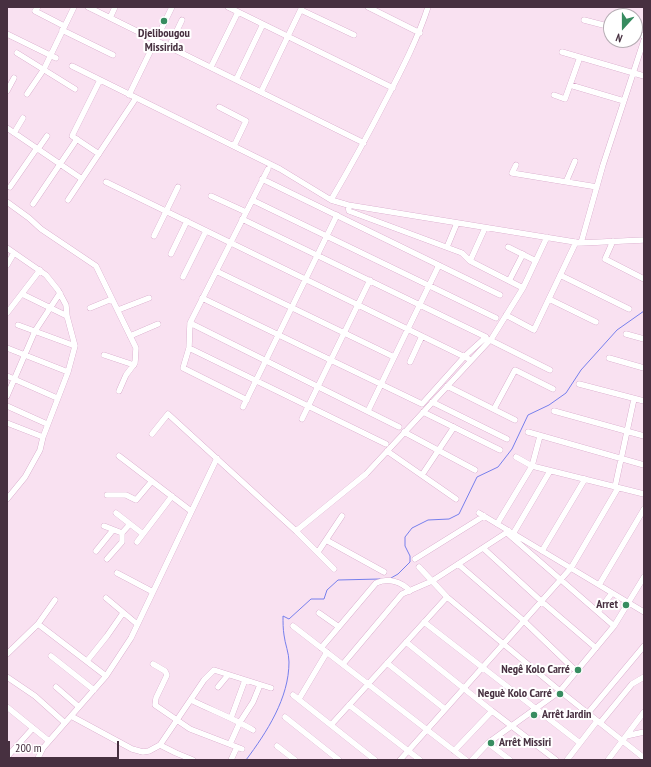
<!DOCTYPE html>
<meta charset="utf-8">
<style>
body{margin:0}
#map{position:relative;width:651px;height:767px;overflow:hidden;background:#f9e1f1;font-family:"PT Sans Narrow",sans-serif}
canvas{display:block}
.frame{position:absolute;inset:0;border:8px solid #473040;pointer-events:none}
.north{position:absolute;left:603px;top:8px;width:40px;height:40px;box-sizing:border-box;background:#fff;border:1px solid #b5acb3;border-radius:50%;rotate:201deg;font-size:11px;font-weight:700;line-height:16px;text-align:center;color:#473040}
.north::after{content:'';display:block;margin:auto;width:14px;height:18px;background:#378c60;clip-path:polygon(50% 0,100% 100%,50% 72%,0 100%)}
.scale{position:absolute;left:8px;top:741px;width:111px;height:18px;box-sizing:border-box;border:2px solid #473040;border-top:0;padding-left:5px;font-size:12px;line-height:14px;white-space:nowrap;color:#473040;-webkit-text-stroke:3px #fff;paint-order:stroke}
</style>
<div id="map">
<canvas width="651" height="767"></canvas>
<div class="frame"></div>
<div class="north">N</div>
<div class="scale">200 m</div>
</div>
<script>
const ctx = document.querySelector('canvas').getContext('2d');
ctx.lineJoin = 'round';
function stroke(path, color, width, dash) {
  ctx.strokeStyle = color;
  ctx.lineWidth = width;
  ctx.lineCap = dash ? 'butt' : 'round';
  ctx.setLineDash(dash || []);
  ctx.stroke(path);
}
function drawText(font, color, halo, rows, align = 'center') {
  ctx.font = font + ' "PT Sans Narrow",sans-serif';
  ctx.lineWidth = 4;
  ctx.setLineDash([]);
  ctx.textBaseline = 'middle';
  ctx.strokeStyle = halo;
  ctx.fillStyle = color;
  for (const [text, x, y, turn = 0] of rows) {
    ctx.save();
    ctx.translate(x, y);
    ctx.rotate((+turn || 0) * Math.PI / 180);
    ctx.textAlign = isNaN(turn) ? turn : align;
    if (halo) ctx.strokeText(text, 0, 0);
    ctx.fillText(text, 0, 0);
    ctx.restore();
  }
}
const stream = new Path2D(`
 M391,578L398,574L410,562V556L405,546V537L412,528L428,520L449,519L459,514L477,477L498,467L512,449L528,415L549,405L566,393L581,370L617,330L644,311
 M246,760C267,732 289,698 289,662C289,653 285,644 284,635C283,629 283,622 283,616L289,619L311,599H324L327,590L338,580L380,579`);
const minor = new Path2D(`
 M38,7L35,11L64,26
 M88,7L364,143
 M228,7L393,88
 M368,7L420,33
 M301,10L354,35
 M110,18L115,7
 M584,20L611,27
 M62,30L113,55
 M635,33L644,36
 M7,34L56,58
 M169,47L182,20
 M562,52L644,76
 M17,53L75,89
 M72,66L280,169L331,200L348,205L581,243L644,240
 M211,67L238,12
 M236,80L263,24
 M570,85L624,101
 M7,91L14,78
 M261,92L302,7
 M27,94L44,69L74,7
 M129,95L172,7
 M554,95L565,99L580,57
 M219,107L246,121L234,146
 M7,128L82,179
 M14,133L23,118
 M38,149L47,136
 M99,154L72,136L100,80
 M516,165L512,173L597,187
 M262,179L500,295
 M106,182L471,360
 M566,182L575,161
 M10,187L37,148
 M211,196L246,212
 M68,200L136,98
 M252,200L496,318
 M331,200C351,166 370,131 388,96C403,67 418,38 428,7
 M7,202L29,218L41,229L96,266L136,348L135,363L126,375L119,391
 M33,204L77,139
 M348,205L349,211L462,253L470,261L523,288
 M154,236L178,187
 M613,241L605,259L644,279
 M581,243L603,165L644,40
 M447,247L457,223
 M508,247L536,261
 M7,248L46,275L58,290L66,305L67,316L75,346L68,372L43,437L40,450L25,477L7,499
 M171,254L187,221
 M470,261L485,228
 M7,265L14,253
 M216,271L394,357
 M560,275L629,309
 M183,277L206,231
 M509,281L523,254
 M22,294L67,316
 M202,298L422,404L465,356L486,337L242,219
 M549,299L596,322
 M90,308L112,299
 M118,310L149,298
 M7,313L40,270
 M506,315L534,330L576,242
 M190,323L399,427
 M18,325L75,346
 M626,334L644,339
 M130,336L158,324
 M490,340L550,370
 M7,348L68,372
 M189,348L386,444
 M104,355L134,365
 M609,358L644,368
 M410,362L422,336
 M7,376L57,398
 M579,384L644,401
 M447,386L515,420
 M7,396L35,331L60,293
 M247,400L183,368L189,348L190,323L268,169
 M432,402L507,439
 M7,406L47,424
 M243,407L337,215
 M494,409L515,370L553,389
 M368,411L439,265
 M554,411L644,436
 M423,412L500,450
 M302,419L370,280
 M7,423L43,437
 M404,432L475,470
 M528,432L644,465
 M152,434L168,414L296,531L334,569
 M387,451L456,499
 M119,456L191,511
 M516,457L532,466L644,494
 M422,475L454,427
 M615,487L634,399
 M107,495H126L136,500L152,481
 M116,513L143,534
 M479,513L644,612
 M497,524L532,466L540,436
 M104,526L122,533
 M296,531L366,474L492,338L523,288L547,237
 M507,533L614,626
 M513,534L550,471
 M326,540L384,572
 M137,542L172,496
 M483,548L541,601L596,648
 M96,551L113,530
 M542,551L585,479
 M318,552L342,516
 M107,559L122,542V533L130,524
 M415,559L484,516
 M458,564L524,621L576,671
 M419,567L447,597L560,691L644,758
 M117,573L153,592
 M599,585L644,509
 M106,598L137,624
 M598,612L612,593
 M319,613L339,627
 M424,622L580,743
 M38,624L106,676
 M293,626L466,760
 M406,642L492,711L556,760
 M321,648L376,583C388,578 401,581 410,591
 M7,654L38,624L55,600
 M51,656L94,690
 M87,661L107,636L123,613
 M387,663L445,709
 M153,664L165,671L167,675L156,698L155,705L190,729L242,749
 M343,664L402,594L432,581L509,531
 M7,677L35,696L65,723
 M56,687L79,707
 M218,687L228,675
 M293,695L375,760
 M299,699L327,652
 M191,700C211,710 233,718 253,730
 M349,705L420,760
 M7,707L49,741
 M588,713L644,646
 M71,716L132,749L143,752L149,751L160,745L204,680L214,670L271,688
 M285,717L339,760
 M231,718L245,680
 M600,723L632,684L644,677
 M331,725L447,597
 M626,736L644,732
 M488,743L510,760
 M230,744L240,722L253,702L260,685
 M160,745L176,753L193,760
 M277,746L295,760
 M454,751L492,711
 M7,757L33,728
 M37,760L43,748L106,676L131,638L217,458
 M231,760L237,747
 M400,760L571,568L618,488
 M472,760L488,743L560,691L614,626L644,577
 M567,760L597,721
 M608,760L644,712`);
const markers = [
 [164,21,4,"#378c60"],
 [626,605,4,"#378c60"],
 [578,670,4,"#378c60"],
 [560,694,4,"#378c60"],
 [534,715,4,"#378c60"],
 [491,743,4,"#378c60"]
];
const poiNames = [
 ["Djelibougou",164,34,"center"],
 ["Missirida",164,48,"center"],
 ["Arret",618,605],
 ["Negê Kolo Carré",570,670],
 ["Neguè Kolo Carré",552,694],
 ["Arrêt Jardin",542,715,"left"],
 ["Arrêt Missiri",499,743,"left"]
];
stroke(stream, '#767fec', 1);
stroke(minor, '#ce97be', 6);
stroke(minor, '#fff', 5.5);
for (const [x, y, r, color] of markers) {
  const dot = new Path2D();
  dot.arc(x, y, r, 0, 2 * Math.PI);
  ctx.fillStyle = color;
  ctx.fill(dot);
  stroke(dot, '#fff', 1.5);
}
drawText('bold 12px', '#473040', '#fff', poiNames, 'right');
</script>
